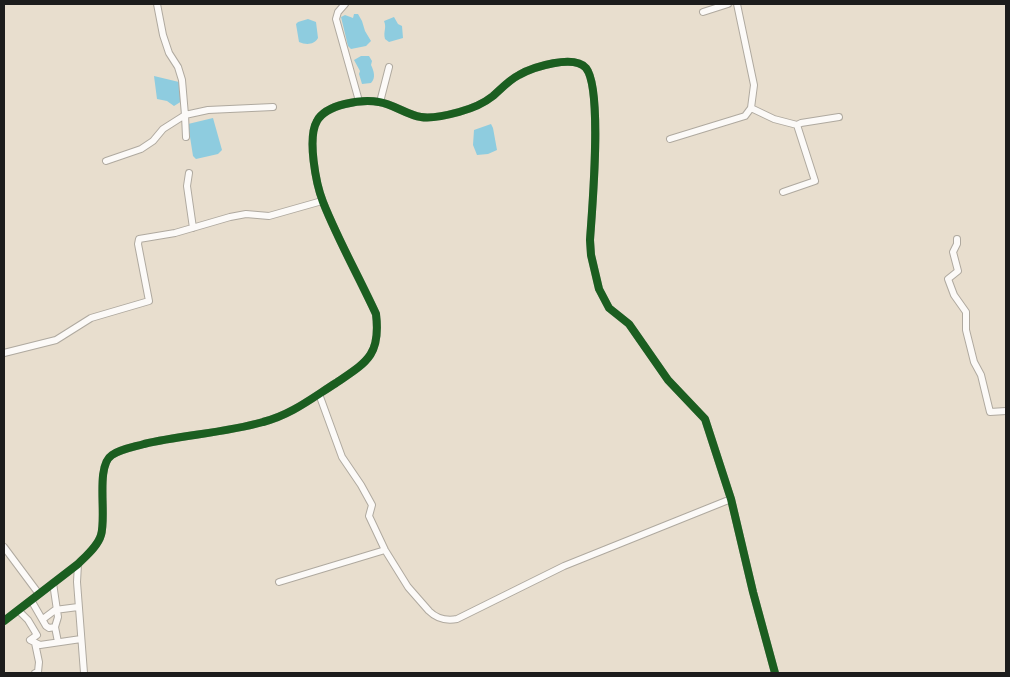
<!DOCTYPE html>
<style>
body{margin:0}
#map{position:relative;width:1010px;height:677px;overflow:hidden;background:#e8dece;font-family:Cardo,serif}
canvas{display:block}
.frame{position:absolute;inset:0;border:5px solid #1c1c1c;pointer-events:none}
</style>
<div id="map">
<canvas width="1010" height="677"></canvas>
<div class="frame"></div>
</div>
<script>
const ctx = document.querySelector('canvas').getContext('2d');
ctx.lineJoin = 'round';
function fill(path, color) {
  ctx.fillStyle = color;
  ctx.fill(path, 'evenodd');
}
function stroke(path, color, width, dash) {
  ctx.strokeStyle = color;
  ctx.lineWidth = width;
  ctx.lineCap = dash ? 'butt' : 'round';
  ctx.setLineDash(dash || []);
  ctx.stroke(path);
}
const water = new Path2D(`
 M354,14H358L362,21L365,31L371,41L366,46L351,49L348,46L341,17L345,15L353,18Z
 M394,17L398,24L402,26L403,38L389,42L385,39C383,31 387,28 384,21Z
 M308,19L316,22L318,38C314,45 306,45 299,42L296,24L298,22Z
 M361,56H369L372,61L371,65C374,71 376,78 371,83L362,84L359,74L360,71L354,60Z
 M154,76L179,82L181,87L182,101L174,106L167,101L157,99Z
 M213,118L222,150L218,154L196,159L193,156L188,124Z
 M491,124L493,128L497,150L488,154L477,155L473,145L474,130Z`);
const minor = new Path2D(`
 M345,4L338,12L336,19L359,101
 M703,12L728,4
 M380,102L389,67
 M751,108L774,119L797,125L801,123L839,117
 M186,137L185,115L208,110L273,107
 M670,139L745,116L751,108L754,85L737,4
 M106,161L141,149L153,141L163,129L185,115L182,80L178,67L169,53L163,35L157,4
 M189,173L187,186L193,228
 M783,192L815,181L797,125
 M957,239V244L953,252L958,271L948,279L954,295L966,312V330L974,362L981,375L990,412L1006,411
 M4,353L56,340L91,318L149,301L138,244L139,239L175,233L230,217L246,214L269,216L322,201
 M319,394L342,457L361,485L372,505L369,516L385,550L408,587L429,611C437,619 446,621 457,619L564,566L731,499
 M4,547L39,594
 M78,564L77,582L84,673
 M279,582L385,550
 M53,583L58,617L55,627
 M31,600L46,626L49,628L55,627L58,642
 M18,610L28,620L37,635L30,640L40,645L81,639
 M43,619L55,610L78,607
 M4,621L78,564C86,556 98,546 101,535C107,516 95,466 112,455C121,449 134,447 144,444C183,435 224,433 263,422C291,415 312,398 336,383C367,362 381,355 376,314C359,277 338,240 323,202C316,184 307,138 317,121C326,104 362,99 379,102C393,104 407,115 421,117C432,119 448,115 459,112C470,109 483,104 493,96C501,89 509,80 519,75C533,67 574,54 586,68C603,89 592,210 590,240L591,255L599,289L609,308L629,324L668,380L705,419L731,499L753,592L775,673
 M35,643L39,662L38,672L35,673`);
const cycleway = new Path2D(`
 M4,621L78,564C86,556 98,546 101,535C107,516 95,466 112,455C121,449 134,447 144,444C183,435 224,433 263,422C291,415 312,398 336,383C367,362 381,355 376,314C359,277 338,240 323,202C316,184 307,138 317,121C326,104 362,99 379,102C393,104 407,115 421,117C432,119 448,115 459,112C470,109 483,104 493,96C501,89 509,80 519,75C533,67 574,54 586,68C603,89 592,210 590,240L591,255L599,289L609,308L629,324L668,380L705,419L731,499L753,592L775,673`);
fill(water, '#8eccdf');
stroke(minor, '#afa99f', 8);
stroke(minor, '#fcfaf8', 6);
stroke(cycleway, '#1b5e20', 8);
</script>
